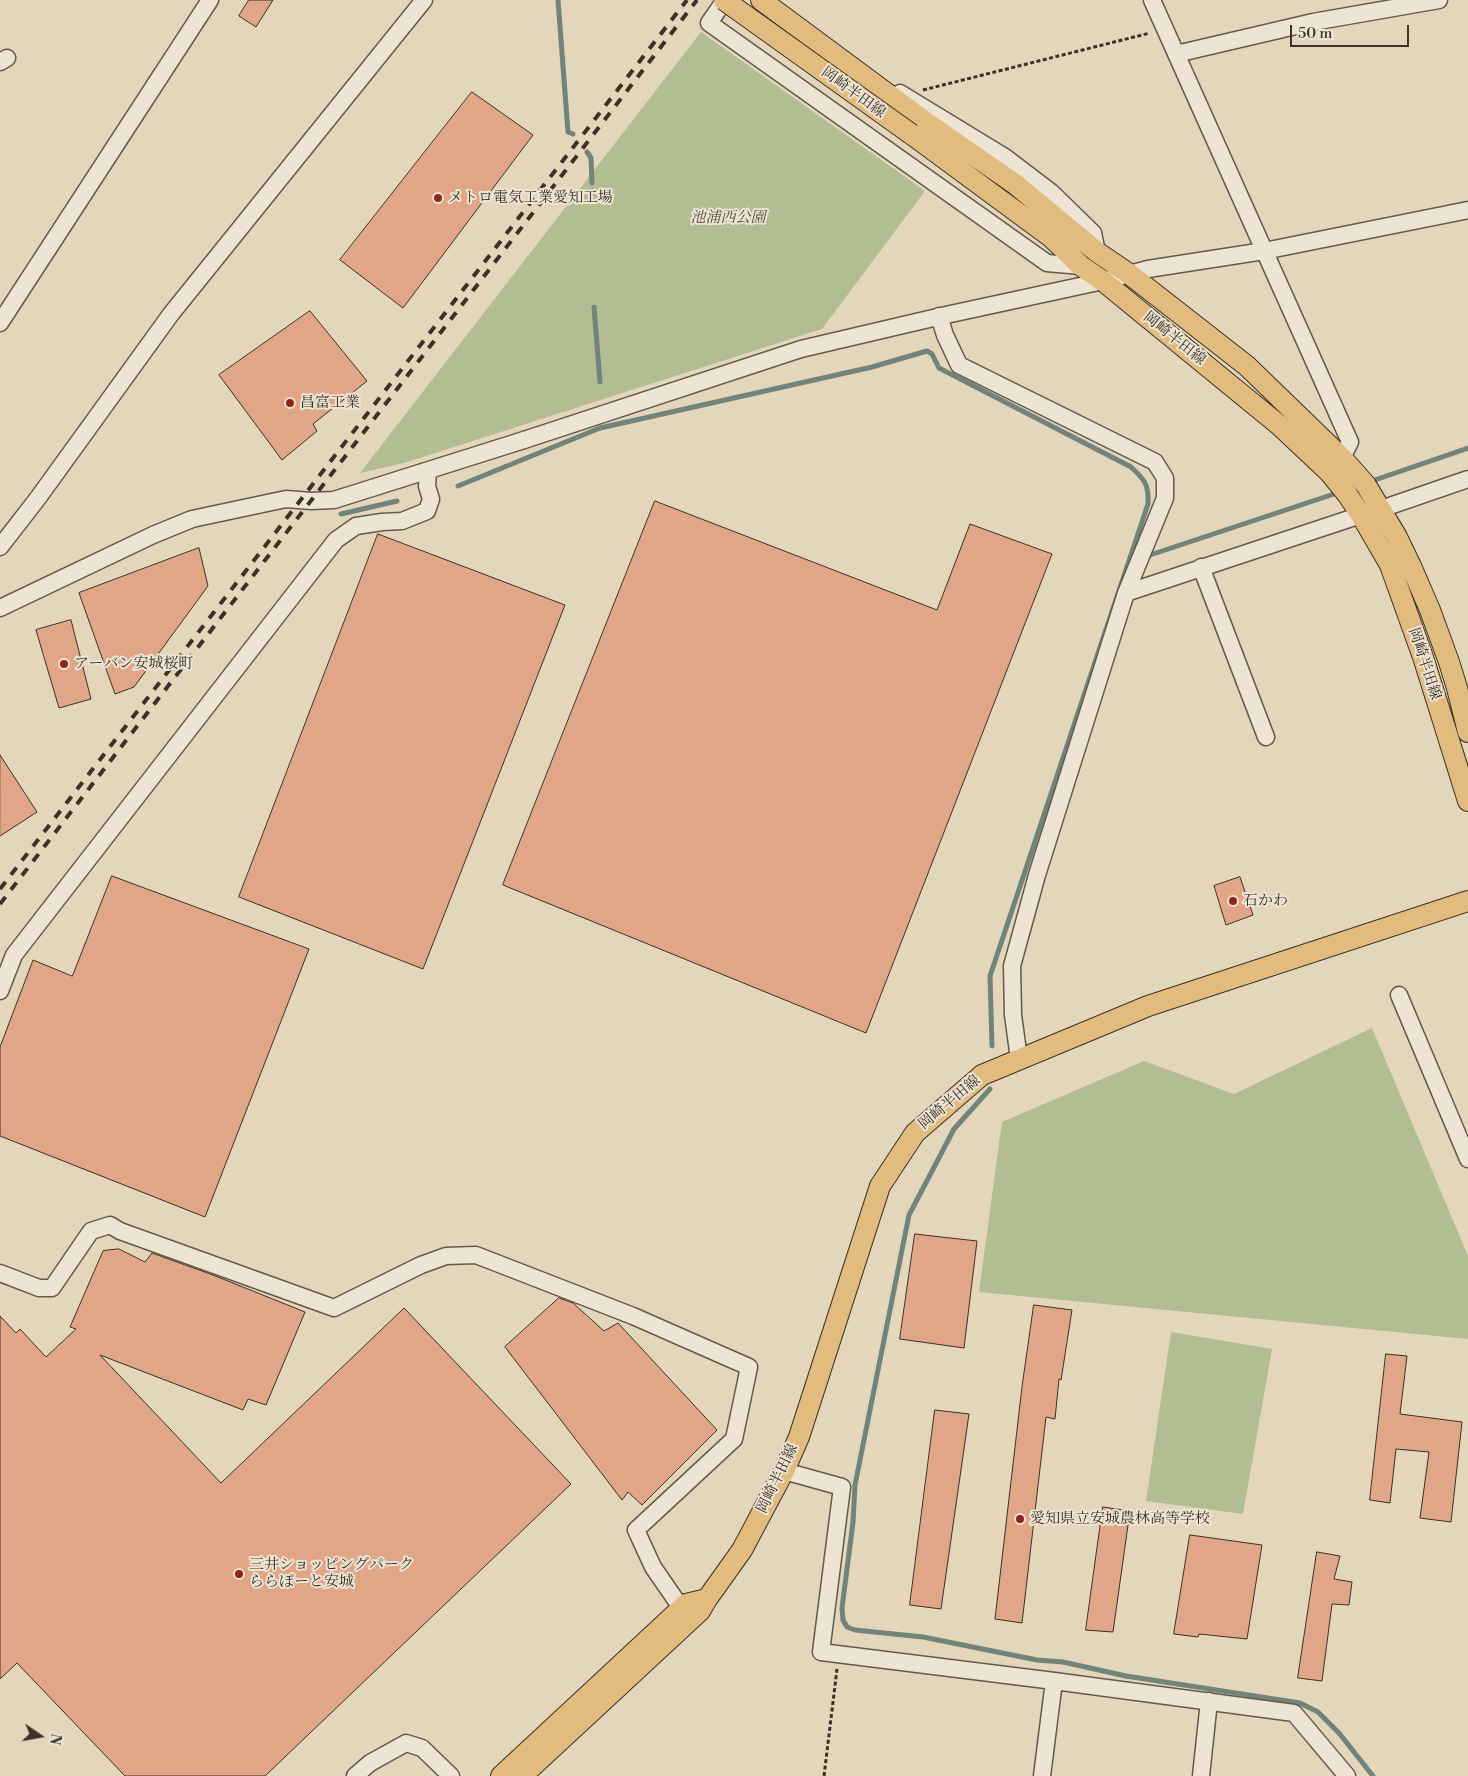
<!DOCTYPE html>
<meta charset="utf-8">
<style>
body{margin:0}
#map{position:relative;width:1468px;height:1776px;overflow:hidden;background:#e3d6bb;font-family:"Libre Bodoni",serif}
canvas{display:block}
.north{position:absolute;left:15px;top:1711px;width:50px;height:50px;-webkit-text-stroke:4px #ede4d3;paint-order:stroke;rotate:102deg;font-size:14px;font-weight:700;line-height:20px;text-align:center;color:#3a3127}
.north::after{content:'';display:block;margin:auto;width:18px;height:22px;background:#3a3127;clip-path:polygon(50% 0,100% 100%,50% 72%,0 100%)}
.scale{position:absolute;left:1290px;top:25px;width:119px;height:22px;box-sizing:border-box;border:2px solid #3a3127;border-top:0;padding-left:6px;font-size:15px;line-height:18px;white-space:nowrap;color:#3a3127;-webkit-text-stroke:4px #ede4d3;paint-order:stroke}
</style>
<div id="map">
<canvas width="1468" height="1776"></canvas>
<div class="north">N</div>
<div class="scale">50 m</div>
</div>
<script>
const ctx = document.querySelector('canvas').getContext('2d');
ctx.lineJoin = 'round';
function fill(path, color) {
  ctx.fillStyle = color;
  ctx.fill(path, 'evenodd');
}
function stroke(path, color, width, dash) {
  ctx.strokeStyle = color;
  ctx.lineWidth = width;
  ctx.lineCap = dash ? 'butt' : 'round';
  ctx.setLineDash(dash || []);
  ctx.stroke(path);
}
function drawText(font, color, halo, rows, align = 'center') {
  ctx.font = font + ' "Libre Bodoni","Noto Serif JP",serif';
  ctx.lineWidth = 4;
  ctx.setLineDash([]);
  ctx.textBaseline = 'middle';
  ctx.strokeStyle = halo;
  ctx.fillStyle = color;
  for (const [text, x, y, turn = 0] of rows) {
    ctx.save();
    ctx.translate(x, y);
    ctx.rotate((+turn || 0) * Math.PI / 180);
    ctx.textAlign = isNaN(turn) ? turn : align;
    if (halo) ctx.strokeText(text, 0, 0);
    ctx.fillText(text, 0, 0);
    ctx.restore();
  }
}
const green = new Path2D(`
 M701,32L925,191L822,329L404,463L360,473Z
 M1372,1028L1468,1256V1339L979,1292L1002,1122L1144,1061L1234,1094Z
 M1171,1332L1272,1349L1243,1514L1146,1501Z`);
const stream = new Path2D(`
 M558,0L568,132L573,134
 M587,152L591,158L592,183
 M594,307L600,382
 M1369,482L1468,448
 M458,486L600,428L872,367L927,351L932,354L939,368L1131,467C1145,480 1149,485 1148,504L990,976L992,1046
 M341,514L397,501
 M1144,557L1340,492
 M990,1089L954,1129L909,1215L855,1485L853,1522L842,1608L843,1620L847,1627L855,1630L923,1637L1037,1660L1063,1662L1126,1676L1300,1703L1318,1712L1339,1733L1373,1776`);
const building = new Path2D(`
 M249,0H273L256,27L239,16Z
 M472,92L533,135L403,308L340,260Z
 M310,311L367,381L313,424L317,431L282,460L219,375Z
 M655,501L937,610L970,524L1052,554L866,1033L503,885Z
 M378,534L565,605L423,969L239,897Z
 M199,548L208,586L134,687L115,694L79,593Z
 M71,620L91,699L59,708L36,630Z
 M0,755L37,812L0,836Z
 M112,876L309,949L205,1217L0,1136V1047L33,960L72,976Z
 M1240,877L1253,915L1226,925L1214,886Z
 M915,1234L977,1241L964,1348L900,1339Z
 M119,1249L145,1262L152,1253L213,1275L305,1312L266,1405L248,1399L243,1410L100,1355L221,1483L404,1308L571,1484L265,1776H125L17,1663L0,1679V1316L16,1333L20,1329L46,1357L76,1329L70,1327L103,1251Z
 M559,1298L573,1303L604,1331L618,1323L717,1430L642,1505L628,1492L622,1500L505,1347Z
 M1034,1305L1072,1310L1061,1380L1059,1379L1055,1419L1046,1417L1022,1623L995,1619L1022,1387Z
 M1386,1354L1407,1356L1400,1414L1462,1422L1451,1522L1420,1518L1429,1452L1396,1449L1390,1503L1370,1500Z
 M935,1410L969,1414L941,1609L910,1605Z
 M1103,1507L1130,1511L1113,1632L1086,1630Z
 M1190,1535L1262,1545L1247,1639L1199,1634L1198,1637L1174,1634Z
 M1317,1552L1340,1556L1334,1579L1352,1582L1349,1605L1332,1604L1322,1681L1298,1678Z`);
const path = new Path2D(`
 M923,90L1150,33
 M824,1776L837,1669`);
const minor = new Path2D(`
 M725,0L709,23L1047,263L1081,266
 M1152,0L1350,442L1342,458
 M1176,54L1313,22L1439,0
 M0,62L7,58
 M900,93L1005,157L1051,192L1093,233L1097,252
 M939,316L945,335L959,365L1155,462L1165,478V498L1126,593L1037,875L1012,966L1013,1015L1019,1059
 M0,323L210,0
 M1381,509L1468,479
 M0,547L38,498L171,314L424,0
 M1201,567L1266,737
 M1126,593L1361,515
 M0,608L153,535L192,519L286,499L311,501L334,500L524,440L801,349L946,315L1103,281L1148,269L1264,251L1468,210
 M0,991L14,955L336,540L356,526L382,522L402,521L427,511L431,499L427,486L428,471
 M1399,995L1468,1159
 M0,1273L39,1288H52L91,1231L110,1225L120,1231L334,1308L421,1265L446,1256L476,1255L633,1316L749,1367L734,1439L636,1530L653,1567L682,1609
 M784,1471L842,1487L821,1652L1054,1681L1294,1713L1347,1776
 M355,1776L370,1763L406,1743L422,1748L451,1776
 M1042,1776L1054,1681
 M1201,1776L1209,1701`);
const major = new Path2D(`
 M761,0L927,123L1015,184L1097,252L1128,273L1247,366L1342,458L1366,485L1397,537L1411,566L1430,610L1449,662L1457,688L1468,732
 M911,134L1052,238L1081,266L1103,281L1279,425L1329,472L1347,494L1361,515L1390,565L1423,657L1468,801
 M501,1776L686,1604L707,1599
 M522,1776L700,1611L707,1599L742,1550L784,1471L799,1437L880,1186L915,1133L982,1075L1148,1006L1468,901`);
const rail = new Path2D(`
 M0,889L687,0
 M0,904L697,0`);
const majorBridge = new Path2D(`
 M724,0L911,134`);
const markers = [
 [438,198,5,"#8f2418"],
 [290,403,5,"#8f2418"],
 [64,664,5,"#8f2418"],
 [1233,901,5,"#8f2418"],
 [1020,1519,5,"#8f2418"],
 [239,1574,5,"#8f2418"]
];
const streetNames = [
 ["岡崎半田線",853,93,36],
 ["岡崎半田線",1174,339,39],
 ["岡崎半田線",1424,664,72],
 ["岡崎半田線",950,1103,-40],
 ["岡崎半田線",778,1479,-64]
];
const poiNames = [
 ["メトロ電気工業愛知工場",448,198],
 ["昌富工業",300,403],
 ["アーバン安城桜町",74,664],
 ["石かわ",1243,901],
 ["愛知県立安城農林高等学校",1030,1519],
 ["三井ショッピングパーク",249,1565],
 ["ららぽーと安城",249,1582]
];
const parkNames = [
 ["池浦西公園",728,218]
];
fill(green, '#b2be91');
stroke(stream, '#71837a', 5);
fill(building, '#e0a687');
stroke(building, '#3a3127', 1);
stroke(minor, '#645a4c', 19);
stroke(major, '#3a3127', 22);
stroke(path, '#3a3127', 3, [4, 2.5]);
stroke(minor, '#ede4d3', 16);
stroke(major, '#e2bb7e', 20);
stroke(rail, '#3a3127', 4, [9, 9]);
stroke(majorBridge, '#3a3127', 22, []);
stroke(majorBridge, '#e2bb7e', 20);
for (const [x, y, r, color] of markers) {
  const dot = new Path2D();
  dot.arc(x, y, r, 0, 2 * Math.PI);
  ctx.fillStyle = color;
  ctx.fill(dot);
  stroke(dot, '#ede4d3', 2);
}
drawText('15px', '#3a3127', '#ede4d3', streetNames);
drawText('15px', '#3a3127', '#ede4d3', poiNames, 'left');
drawText('italic 15px', '#524d3c', '#ede4d3', parkNames);
</script>
